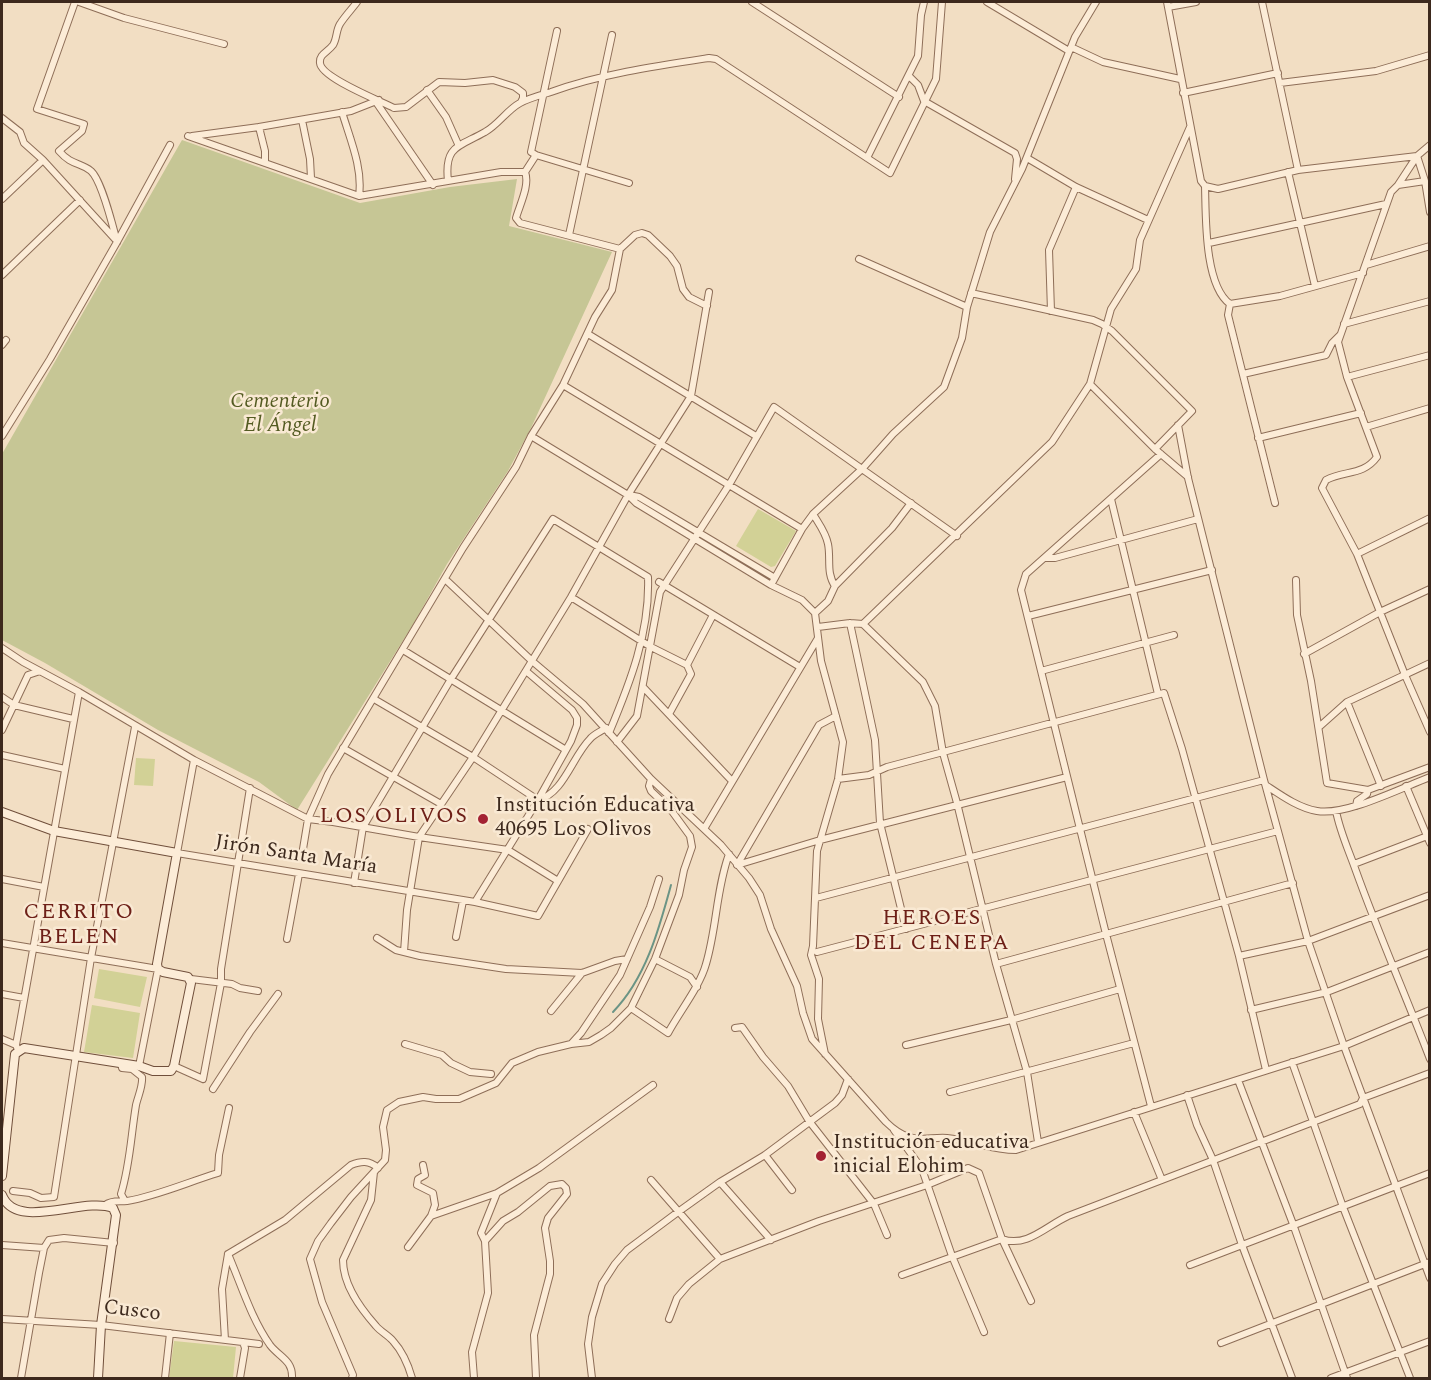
<!DOCTYPE html>
<meta charset="utf-8">
<style>
body{margin:0}
#map{position:relative;width:1431px;height:1380px;overflow:hidden;background:#f2dec3;font-family:Spectral,serif}
canvas{display:block}
.frame{position:absolute;inset:0;border:3px solid #3d291d;pointer-events:none}
</style>
<div id="map">
<canvas width="1431" height="1380"></canvas>
<div class="frame"></div>
</div>
<script>
const ctx = document.querySelector('canvas').getContext('2d');
ctx.lineJoin = 'round';
function fill(path, color) {
  ctx.fillStyle = color;
  ctx.fill(path, 'evenodd');
}
function stroke(path, color, width, dash) {
  ctx.strokeStyle = color;
  ctx.lineWidth = width;
  ctx.lineCap = dash ? 'butt' : 'round';
  ctx.setLineDash(dash || []);
  ctx.stroke(path);
}
function drawText(font, color, halo, rows, align = 'center') {
  ctx.font = font + ' Spectral,serif';
  ctx.lineWidth = 5;
  ctx.setLineDash([]);
  ctx.textBaseline = 'middle';
  ctx.strokeStyle = halo;
  ctx.fillStyle = color;
  for (const [text, x, y, turn = 0] of rows) {
    ctx.save();
    ctx.translate(x, y);
    ctx.rotate((+turn || 0) * Math.PI / 180);
    ctx.textAlign = isNaN(turn) ? turn : align;
    if (halo) ctx.strokeText(text, 0, 0);
    ctx.fillText(text, 0, 0);
    ctx.restore();
  }
}
const green = new Path2D(`
 M758,509L796,531L775,566L771,567L736,546Z
 M136,758L155,759L153,786L134,785Z
 M99,969L147,977L140,1007L94,998Z
 M92,1005L140,1013L133,1058L84,1052Z
 M174,1341L236,1347L233,1378H169Z`);
const cemetery = new Path2D(`
 M182,140L360,203L450,187L517,179L509,226L612,252L531,428L508,471L447,564L414,623L297,810L259,782L158,730L45,663L2,640V454Z`);
const stream = new Path2D(`
 M613,1012C646,978 659,929 671,885`);
const street = new Path2D(`
 M75,2L37,109L84,124L82,131L59,151C72,166 80,162 91,171C102,181 113,227 117,242
 M79,2L124,18L224,44
 M357,2C352,9 345,16 340,24C336,30 337,39 333,45C328,52 319,54 320,63C321,78 381,101 394,108L406,107L439,82L465,83L493,80L515,87L523,93V98L521,102
 M752,2L899,97
 M987,2L1069,51
 M1167,2L1201,181L1205,186L1218,189L1298,170L1417,156L1425,181L1430,212
 M1262,2L1298,170
 M1168,7L1196,2
 M1071,47L1103,62L1180,79
 M909,76L918,85L924,101L1015,153L1017,159L1015,179
 M1280,83L1376,71L1430,55
 M427,90L446,117L458,144
 M1183,93L1278,73
 M376,102L433,185
 M342,112C350,139 363,168 359,196
 M2,118L20,132L24,143L43,160L115,239
 M302,120L310,159L311,178
 M259,127L265,151V163
 M188,136L359,196L501,172H525C530,185 520,204 516,218L520,223L620,249
 M192,136L259,127L351,111L379,100
 M536,155L629,183
 M867,158L918,56L921,15L924,2
 M1027,158L1076,187L1148,220
 M525,172L536,155L531,152L557,31
 M1288,172L1315,286
 M448,181C444,145 459,147 485,132C498,125 507,110 520,103C529,98 541,95 551,92C601,74 656,66 709,58L716,59L890,173L936,79L942,2
 M1425,181L1398,185L1391,192L1338,342L1347,377L1377,457C1363,476 1345,470 1326,480L1322,488L1357,554L1405,675L1430,732
 M1398,185L1417,156L1430,145
 M1205,186C1206,216 1204,285 1230,304L1280,296L1363,273
 M2,199L43,160
 M569,235L612,35
 M1209,243L1386,204
 M859,259L967,307
 M1366,265L1430,246
 M2,275L80,200
 M971,293L1093,320L1102,324L1112,331L1192,411L1155,449
 M1230,304L1228,315L1275,503
 M1051,311L1049,250L1076,187
 M1344,324L1430,301
 M588,334L756,436
 M2,345L6,340
 M1243,374L1326,355L1332,343L1340,335
 M1347,377L1430,355
 M1090,384L1155,449L1188,477
 M563,385L802,529
 M1178,425L1188,478L1264,780L1308,941L1344,1046L1430,1278
 M1366,427L1430,408
 M2,436L50,359L117,242L170,145
 M531,436L628,495L636,503L771,585L802,600L815,613L821,661L843,742L838,779L817,851L813,946L811,955L819,979L818,1019L825,1054
 M1258,438L1361,413
 M629,495L639,497L775,578
 M1111,499L1158,694
 M813,514C819,524 826,533 828,544C831,559 826,573 835,586
 M1357,554L1430,518
 M1045,558H1055L1198,519
 M445,579L532,661L583,704L651,779L721,845L749,878L760,895L771,929L797,986L803,1013L812,1039L886,1122C893,1129 900,1134 909,1137C923,1141 933,1137 947,1138C970,1140 992,1150 1016,1150L1344,1046L1430,1010
 M1296,580L1297,615L1311,681L1327,783L1368,790L1430,767
 M659,582L800,667
 M771,585L802,529L813,514L862,469L893,434L944,387L962,338L967,307L990,232L1022,169L1075,37L1096,2
 M571,597L651,647L687,665L713,615
 M815,613L828,601L835,586L892,528L911,503
 M1028,616L1212,570
 M850,623L875,740L880,823L906,929
 M863,624L1052,442L1090,384L1111,309L1136,269L1140,240L1190,127
 M818,627L850,623L863,624L923,682L935,706L943,753L957,803L996,964L1027,1072L1038,1142
 M2,648L23,662L79,692L194,760L177,853L475,902L538,916L588,829
 M403,650L566,750
 M1304,654L1380,612L1430,589
 M1041,671L1174,635
 M643,687L732,781
 M2,697L14,705L73,719
 M374,699L473,757L538,800C564,793 572,757 590,739C594,734 600,732 606,728
 M1347,702L1381,786
 M669,714L691,674L687,665
 M1319,727L1347,702L1430,663
 M2,730L28,675L40,671
 M617,742L637,716L660,592L729,485L774,407L957,536
 M343,748L441,804
 M2,755L65,769
 M194,760L308,819L333,822L419,837L508,850L558,881
 M838,779L869,775L887,767L1164,693L1182,749L1239,956L1266,1070
 M1267,786C1282,796 1299,808 1317,811C1346,816 1401,788 1430,777
 M1406,786L1430,843
 M1356,806L1357,801L1367,794L1368,790
 M1336,811C1340,832 1349,851 1356,871C1379,935 1406,996 1430,1059
 M704,829L818,638
 M302,855L308,819L328,774L463,548L516,467L531,436L563,385L595,317L612,290L620,249L635,235L642,233L648,235L670,256L677,266L683,289L689,297L707,306
 M1354,864L1430,835
 M737,865L820,840L1067,777
 M737,865L819,725L836,716
 M2,879L44,887
 M354,883L363,827L451,679L553,519L648,577C650,632 630,683 609,733
 M816,898L1264,780
 M475,902L538,800L571,741L577,725V718L572,710L526,671
 M456,937L463,901
 M377,938L396,950L420,956L506,969L582,973L615,961L627,959
 M287,939L299,874
 M2,943L158,969L139,1066
 M404,952L407,910L419,837L473,757L571,597L628,495L691,396L709,292
 M817,952L1278,831
 M1239,956L1308,941L1430,895
 M655,959L690,977L697,987
 M996,964L1293,883
 M191,979L232,984L240,988L258,991
 M2,994L24,998
 M631,1008L668,1033C680,1011 700,986 706,964C717,927 716,890 729,854
 M1251,1010L1327,992L1430,952
 M551,1011L582,973
 M735,1028L742,1027L763,1057L788,1086L809,1121L874,1204L887,1235
 M2,1039L16,1045
 M405,1044L442,1055L451,1063L470,1072L491,1074
 M571,1044L589,1042L601,1035L611,1028L631,1008L655,959L679,895L684,870L692,847L690,836L671,810L651,791L649,786L651,779
 M906,1045L1011,1020L1120,989
 M18,1050L16,1045L79,692
 M1292,1062L1343,1207L1410,1378
 M121,1063L122,1068L132,1069L142,1077C143,1086 138,1096 136,1105C131,1135 130,1165 121,1194L125,1201
 M174,1066L203,1079L221,983V969L250,788
 M1238,1080L1293,1224L1347,1378
 M213,1089L250,1032L278,994
 M950,1092L1134,1043
 M1187,1095L1197,1125L1213,1160L1242,1245L1292,1378
 M1151,1106L1106,934L1021,590L1026,574L1161,454
 M1134,1112L1162,1180
 M894,1130L922,1169L952,1256L984,1332
 M765,1155L792,1190
 M374,1172L371,1200L343,1260C343,1285 360,1308 376,1326C381,1332 388,1335 393,1341C403,1352 408,1364 412,1378
 M651,1180L720,1259
 M720,1182L771,1240
 M13,1191L30,1193L41,1198L54,1197L91,958L135,727
 M105,1205C112,1200 119,1202 127,1201C157,1196 188,1182 218,1173L219,1155L229,1108
 M431,1216L497,1193
 M485,1241L503,1221L518,1212L550,1186L562,1184L566,1188L567,1194L548,1218L545,1228L550,1261V1274L534,1335L536,1378
 M2,1245L44,1248
 M408,1247L431,1216L435,1205L433,1193L417,1185L418,1179L425,1175L423,1165
 M228,1254L285,1220L351,1165C361,1161 369,1160 378,1168
 M228,1254C241,1284 251,1318 270,1345C279,1357 293,1360 292,1378
 M1190,1265L1430,1173
 M902,1275L1002,1239C1027,1248 1046,1226 1068,1216L1360,1104L1363,1098L1430,1073
 M2,1319L101,1325L259,1344
 M669,1319L677,1298L689,1284L720,1259L819,1221L927,1185L968,1168L979,1173L1002,1239L1031,1301
 M225,1340L222,1289L228,1254
 M1221,1343L1430,1262
 M21,1378L39,1273L44,1248L49,1240L64,1238L114,1243
 M165,1378L170,1333
 M240,1378L245,1348L243,1342
 M352,1378L353,1375L322,1302L310,1259L318,1241L331,1223L351,1197L385,1160L386,1150L383,1127L387,1110L399,1102L423,1097L436,1099H459L496,1083L512,1063L538,1052L571,1044L581,1033L620,975L650,907L659,879
 M474,1378L472,1352L488,1293L485,1241L481,1233L497,1193L539,1168L653,1085
 M592,1378L588,1344L592,1317L602,1284L615,1264L627,1250L678,1212L720,1182L765,1155L835,1103L842,1095L848,1079
 M1331,1378L1430,1341`);
const secondary = new Path2D(`
 M2,812L54,831L177,853L157,964L158,969L163,972L188,977L191,983L174,1066L171,1071H153L139,1066L24,1048L15,1054L2,1176
 M2,1195C16,1232 84,1196 113,1208L116,1215L101,1325L98,1378`);
const markers = [
 [483,819,6,"#a32233"],
 [821,1156,6,"#a32233"]
];
const parkNames = [
 ["Cementerio",280,403],
 ["El Ángel",280,427]
];
const poiNames = [
 ["Institución Educativa",495,807],
 ["40695 Los Olivos",495,831],
 ["Institución educativa",833,1144],
 ["inicial Elohim",833,1168]
];
const streetNames = [
 ["Jirón Santa María",296,856,9],
 ["Cusco",132,1312,7]
];
const neighbourhoodNames = [
 ["LOS OLIVOS",394,818],
 ["CERRITO",79,914],
 ["BELEN",79,939],
 ["HEROES",932,920],
 ["DEL CENEPA",932,945]
];
fill(green, '#d2d196');
fill(cemetery, '#c6c695');
stroke(stream, '#6b9485', 2);
stroke(street, '#8e6e58', 8);
stroke(secondary, '#704f3b', 10);
stroke(street, '#fcecd7', 6);
stroke(secondary, '#fcecd7', 8);
for (const [x, y, r, color] of markers) {
  const dot = new Path2D();
  dot.arc(x, y, r, 0, 2 * Math.PI);
  ctx.fillStyle = color;
  ctx.fill(dot);
  stroke(dot, '#f9e9d3', 2);
}
drawText('italic 21px', '#545b22', '#f9e9d3', parkNames);
drawText('21px', '#3d291d', '#f9e9d3', poiNames, 'left');
drawText('21px', '#3d291d', '#f9e9d3', streetNames);
ctx.letterSpacing = '1.5px';
drawText('22px', '#6e2018', '#f9e9d3', neighbourhoodNames);
ctx.letterSpacing = '0px';
</script>
